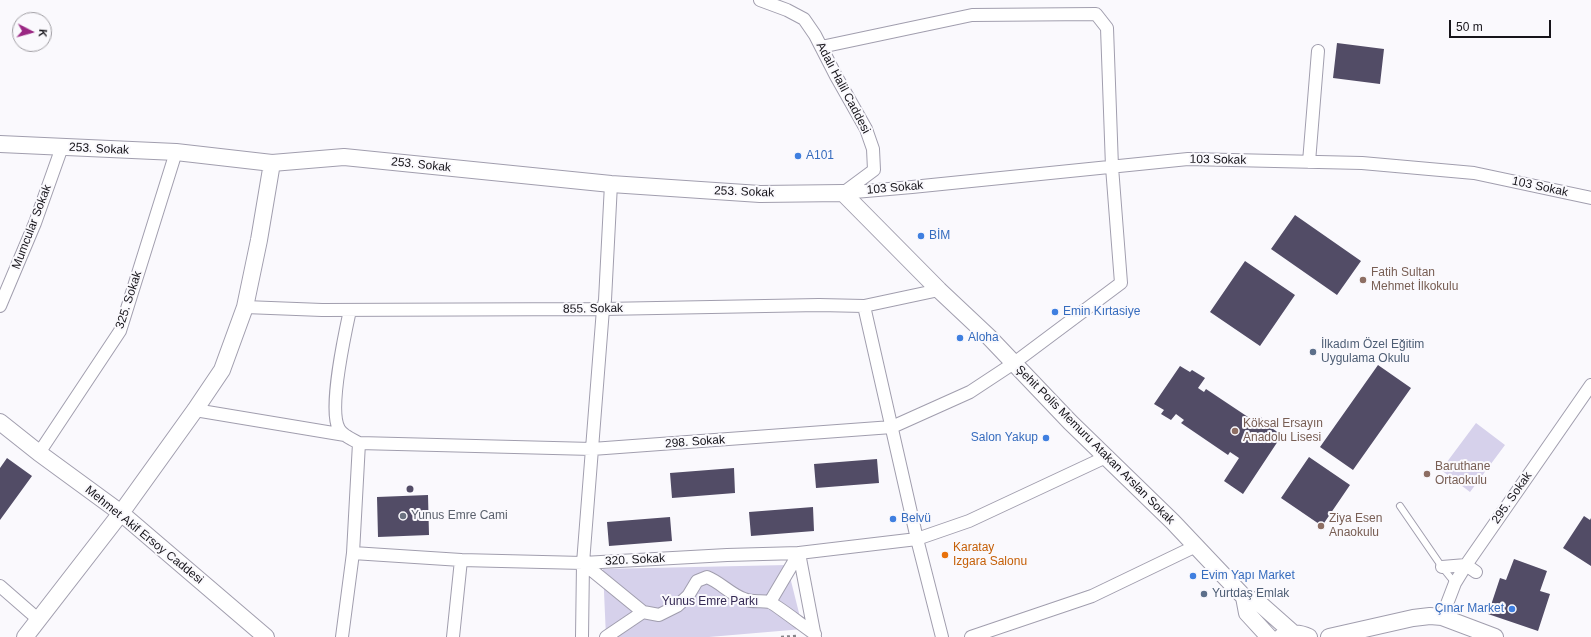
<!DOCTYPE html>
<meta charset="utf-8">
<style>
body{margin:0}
#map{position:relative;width:1591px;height:637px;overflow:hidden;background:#faf9fd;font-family:Arial,sans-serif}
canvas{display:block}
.north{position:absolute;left:12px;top:12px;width:40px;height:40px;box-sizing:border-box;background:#faf9fd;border:1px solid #9f9da2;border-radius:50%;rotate:96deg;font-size:11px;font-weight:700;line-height:16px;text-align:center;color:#16141a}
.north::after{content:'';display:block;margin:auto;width:14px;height:18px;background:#9a2783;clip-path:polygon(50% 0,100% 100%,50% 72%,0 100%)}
.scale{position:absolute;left:1449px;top:20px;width:102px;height:18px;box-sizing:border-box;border:2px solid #16141a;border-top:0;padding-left:5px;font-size:12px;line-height:14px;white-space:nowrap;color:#16141a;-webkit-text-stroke:3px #faf9fd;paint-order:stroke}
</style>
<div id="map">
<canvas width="1591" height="637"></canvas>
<div class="north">K</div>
<div class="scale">50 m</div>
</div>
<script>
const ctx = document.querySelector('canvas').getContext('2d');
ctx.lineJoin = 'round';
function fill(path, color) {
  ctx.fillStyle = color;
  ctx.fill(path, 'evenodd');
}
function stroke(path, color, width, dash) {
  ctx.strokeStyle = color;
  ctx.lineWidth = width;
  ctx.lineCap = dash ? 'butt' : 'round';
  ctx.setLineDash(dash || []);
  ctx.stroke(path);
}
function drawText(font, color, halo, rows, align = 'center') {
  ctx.font = font + ' Arial,sans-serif';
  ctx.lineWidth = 4;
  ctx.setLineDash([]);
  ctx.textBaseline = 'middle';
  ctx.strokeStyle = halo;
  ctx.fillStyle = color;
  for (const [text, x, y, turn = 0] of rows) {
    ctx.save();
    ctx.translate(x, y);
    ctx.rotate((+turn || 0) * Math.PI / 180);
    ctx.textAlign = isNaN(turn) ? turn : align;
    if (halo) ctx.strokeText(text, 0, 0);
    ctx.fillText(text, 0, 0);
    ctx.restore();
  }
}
const green = new Path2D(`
 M1476,423L1505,445L1470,492L1441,470Z
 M787,565L803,629L709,637H606L603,569Z`);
const building = new Path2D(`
 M1337,43L1384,49L1380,84L1333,78Z
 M1295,215L1361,261L1337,295L1271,249Z
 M1245,261L1295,295L1260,346L1210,312Z
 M1378,365L1411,388L1353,470L1320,447Z
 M1180,366L1190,372L1192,370L1205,378L1198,388L1204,392L1206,389L1251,419L1248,423L1253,426L1259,416L1273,425L1270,427L1282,435L1243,494L1224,481L1239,458L1230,452L1228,455L1181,423L1184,420L1176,414L1171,420L1161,414L1164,410L1154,404Z
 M1309,457L1350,485L1322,526L1281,498Z
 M7,458L32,476L0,520V468Z
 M877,459L879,483L816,488L814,464Z
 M734,468L735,493L672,498L670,473Z
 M406.5 489a3.5 3.5 0 1 1 7 0a3.5 3.5 0 1 1-7 0Z
 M428,495L429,535L378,537L377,497Z
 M813,507L814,531L751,536L749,512Z
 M1584,516L1590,520L1591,518V566L1563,548Z
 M670,517L672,541L609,546L607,522Z
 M1514,559L1547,571L1540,591L1550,594L1538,631L1488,614L1500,578L1506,580Z`);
const path = new Path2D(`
 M781,637L796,636`);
const lane = new Path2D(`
 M1400,506L1442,567L1455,583`);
const street = new Path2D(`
 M760,0L787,10L804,19L815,35L836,76L866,129L873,149L874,170L843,193
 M1309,162L1318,51
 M843,193L912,187L1188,159L1362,163L1474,173L1591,198
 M0,306L35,223L62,147
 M864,306L917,539L942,637
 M245,307L322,310L603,309L819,305L864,306L939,290
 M195,410L345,435
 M359,443L592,449L892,427L970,392L1014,363L1121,283L1112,167L1107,28L1096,14L972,15L821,47
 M39,453L120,331L176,152
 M353,553L461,560L583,563L727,555L799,553L917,539L969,521L1106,457
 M799,553L815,637
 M583,563L643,612L659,615L677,606L688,596L697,581L707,577C720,582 730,594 744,599C753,603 761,600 769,602C774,603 807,629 815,634
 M1442,567L1466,565L1476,572
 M0,586L39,620
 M770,602L799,553
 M1442,617L1455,583L1466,565L1591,385
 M342,637L353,553L359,443C352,439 343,436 339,429C328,410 345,333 350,310
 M453,637L461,560
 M582,637L583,563L603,309L605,300L611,184
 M606,637L643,612
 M971,637L1092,596L1196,546`);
const secondary = new Path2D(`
 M0,144L176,152L272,163L344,157L611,184L760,194L843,193L939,290L989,337L1070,422L1173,522L1244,597
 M0,422L39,453L121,513L266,637
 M1244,597L1258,602L1293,633
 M1244,597L1247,613L1269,637
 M25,637L121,513L195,410L222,370L245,307L259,240L272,163
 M1281,637C1291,632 1299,632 1309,637
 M1329,637L1413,618L1430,616L1442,617L1495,637`);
const markers = [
 [798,156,4,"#3f7fe0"],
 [921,236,4,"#3f7fe0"],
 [1363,280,4,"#8d6e63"],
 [1055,312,4,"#3f7fe0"],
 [960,338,4,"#3f7fe0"],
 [1313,352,4,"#5c6f8a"],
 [1235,431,4,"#8d6e63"],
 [1046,438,4,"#3f7fe0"],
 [1427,474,4,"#8d6e63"],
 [403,516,4,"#6b7280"],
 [893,519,4,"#3f7fe0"],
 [1321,526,4,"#8d6e63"],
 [945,555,4,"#e8710a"],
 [1193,576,4,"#3f7fe0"],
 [1204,594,4,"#5c6f8a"],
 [1512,609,4,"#3f7fe0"]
];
const streetNames = [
 ["Adalı Halil Caddesi",843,88,62],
 ["253. Sokak",99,149,3],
 ["103 Sokak",1218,160,1],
 ["253. Sokak",421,165,6],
 ["103 Sokak",1540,187,12],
 ["103 Sokak",895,188,-5],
 ["253. Sokak",744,192,2],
 ["Mumcular Sokak",32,227,-69],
 ["325. Sokak",129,300,-72],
 ["855. Sokak",593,309,-1],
 ["298. Sokak",695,442,-4],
 ["Şehit Polis Memuru Atakan Arslan Sokak",1095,445,45],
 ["295. Sokak",1512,498,-55],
 ["Mehmet Akif Ersoy Caddesi",144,535,39],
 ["320. Sokak",635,560,-3]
];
const shopNames = [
 ["A101",806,156],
 ["BİM",929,236],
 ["Emin Kırtasiye",1063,312],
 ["Aloha",968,338],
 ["Salon Yakup",1038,438,"right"],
 ["Belvü",901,519],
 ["Evim Yapı Market",1201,576],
 ["Çınar Market",1504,609,"right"]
];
const educationNames = [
 ["Fatih Sultan",1371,273],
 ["Mehmet İlkokulu",1371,287],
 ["Köksal Ersayın",1243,424],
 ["Anadolu Lisesi",1243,438],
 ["Baruthane",1435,467],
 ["Ortaokulu",1435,481],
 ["Ziya Esen",1329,519],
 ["Anaokulu",1329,533]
];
const serviceNames = [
 ["İlkadım Özel Eğitim",1321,345],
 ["Uygulama Okulu",1321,359],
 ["Yurtdaş Emlak",1212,594]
];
const worshipNames = [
 ["Yunus Emre Cami",411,516]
];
const foodNames = [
 ["Karatay",953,548],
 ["Izgara Salonu",953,562]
];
const parkNames = [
 ["Yunus Emre Parkı",710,602]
];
fill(green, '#d6d1eb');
fill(building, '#524c66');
stroke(lane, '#a19eae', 8);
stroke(street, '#a19eae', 14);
stroke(secondary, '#a19eae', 18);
stroke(path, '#858489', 2.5, [3, 3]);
stroke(lane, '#fff', 6);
stroke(street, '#fff', 12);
stroke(secondary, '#fff', 16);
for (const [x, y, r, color] of markers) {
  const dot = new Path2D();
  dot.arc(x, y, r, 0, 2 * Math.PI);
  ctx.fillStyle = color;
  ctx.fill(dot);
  stroke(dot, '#faf9fd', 1.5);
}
drawText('12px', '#16141a', '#faf9fd', streetNames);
drawText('12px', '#366cbe', '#faf9fd', shopNames, 'left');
drawText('12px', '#785e54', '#faf9fd', educationNames, 'left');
drawText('12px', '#4e5e75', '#faf9fd', serviceNames, 'left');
drawText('12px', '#5b616d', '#faf9fd', worshipNames, 'left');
drawText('12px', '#c56008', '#faf9fd', foodNames, 'left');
drawText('12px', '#342953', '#faf9fd', parkNames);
</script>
